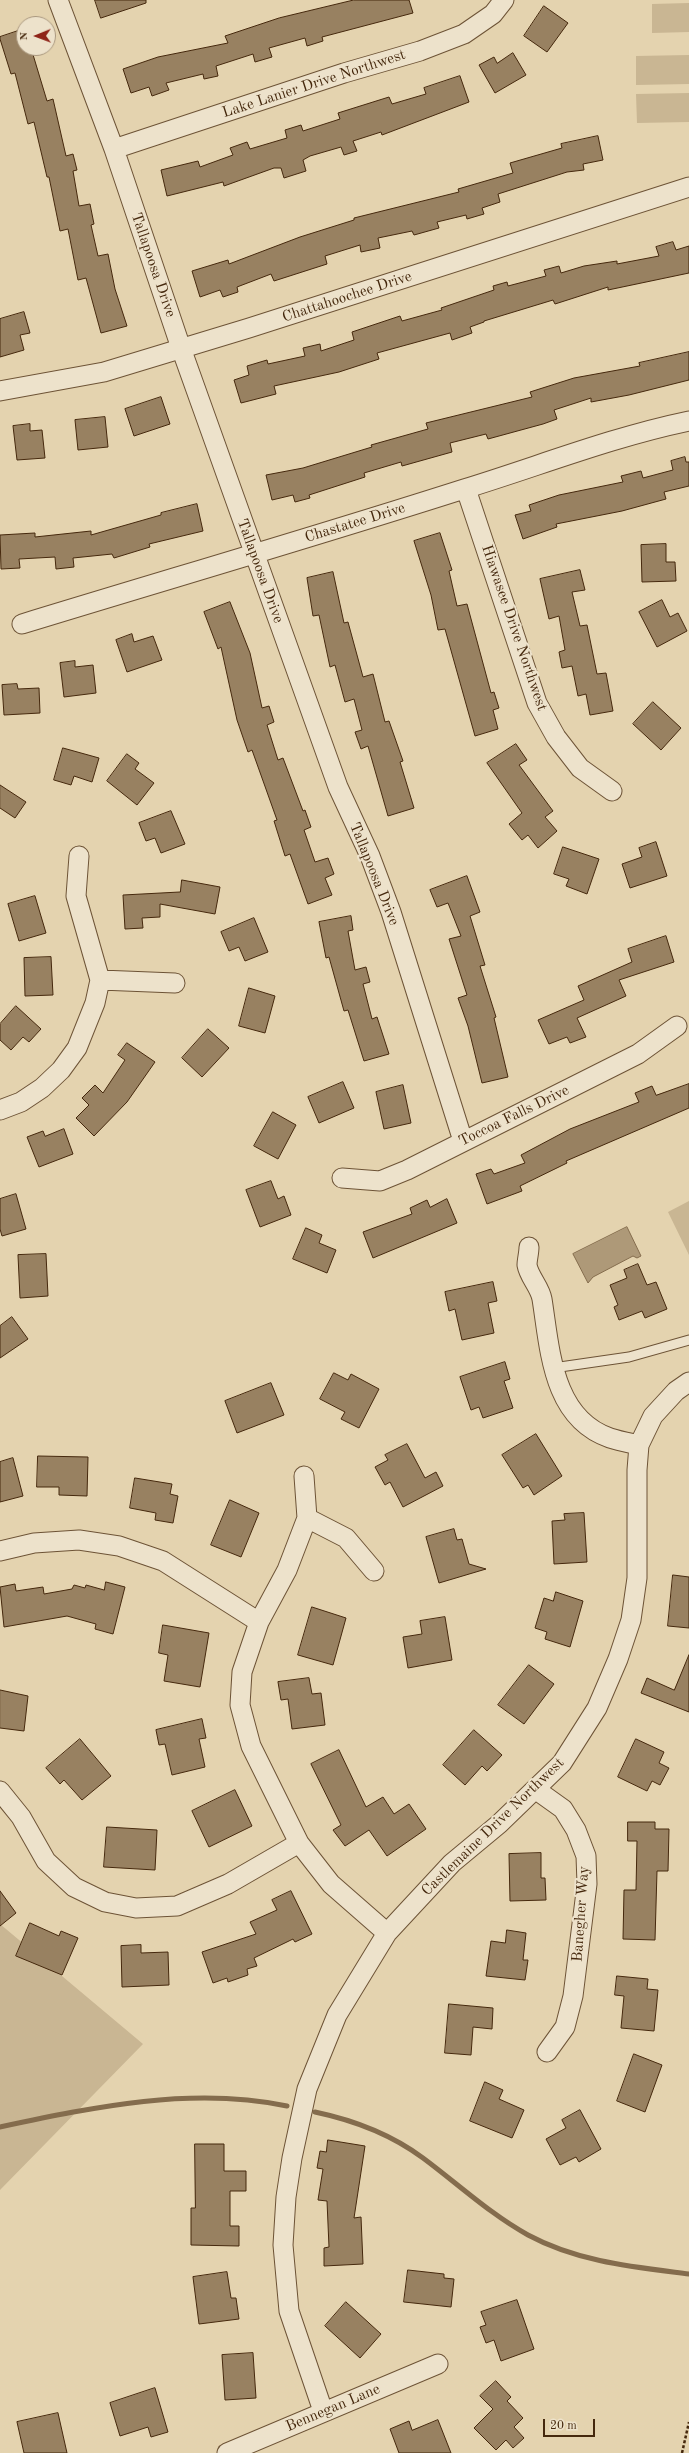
<!DOCTYPE html>
<style>
body{margin:0}
#map{position:relative;width:689px;height:2453px;overflow:hidden;background:#e4d3af;font-family:"Old Standard TT",serif}
canvas{display:block}
.north{position:absolute;left:16px;top:16px;width:40px;height:40px;box-sizing:border-box;background:#ede2cb;border:1px solid #aa987f;border-radius:50%;rotate:269deg;font-size:11px;font-weight:700;line-height:16px;text-align:center;color:#45280d}
.north::after{content:'';display:block;margin:auto;width:14px;height:18px;background:#8f2418;clip-path:polygon(50% 0,100% 100%,50% 72%,0 100%)}
.scale{position:absolute;left:543px;top:2419px;width:52px;height:18px;box-sizing:border-box;border:2px solid #45280d;border-top:0;padding-left:5px;font-size:12px;line-height:14px;white-space:nowrap;color:#45280d;-webkit-text-stroke:3px #ede2cb;paint-order:stroke}
</style>
<div id="map">
<canvas width="689" height="2453"></canvas>
<div class="north">N</div>
<div class="scale">20 m</div>
</div>
<script>
const ctx = document.querySelector('canvas').getContext('2d');
ctx.lineJoin = 'round';
function fill(path, color) {
  ctx.fillStyle = color;
  ctx.fill(path, 'evenodd');
}
function stroke(path, color, width, dash) {
  ctx.strokeStyle = color;
  ctx.lineWidth = width;
  ctx.lineCap = dash ? 'butt' : 'round';
  ctx.setLineDash(dash || []);
  ctx.stroke(path);
}
function drawText(font, color, halo, rows, align = 'center') {
  ctx.font = font + ' "Old Standard TT",serif';
  ctx.lineWidth = 4;
  ctx.setLineDash([]);
  ctx.textBaseline = 'middle';
  ctx.strokeStyle = halo;
  ctx.fillStyle = color;
  for (const [text, x, y, turn = 0] of rows) {
    ctx.save();
    ctx.translate(x, y);
    ctx.rotate((+turn || 0) * Math.PI / 180);
    ctx.textAlign = isNaN(turn) ? turn : align;
    if (halo) ctx.strokeText(text, 0, 0);
    ctx.fillText(text, 0, 0);
    ctx.restore();
  }
}
const green = new Path2D(`
 M689,3V32L652,33V4Z
 M689,55V84L636,85V56Z
 M689,93V122L637,123L636,94Z
 M689,1201V1255L668,1212Z
 M0,1924L143,2044L0,2190Z`);
const water = new Path2D(`
 M627,1227L641,1256L637,1258L633,1256L593,1277L588,1283L573,1254Z`);
const stream = new Path2D(`
 M315,2112C353,2120 392,2135 423,2158C458,2184 490,2214 528,2235C578,2262 634,2267 689,2274
 M0,2127C94,2107 192,2086 287,2106`);
const building = new Path2D(`
 M95,0H146V3L101,18Z
 M354,0H409L413,13L322,37L323,41L307,46L305,38L269,48L272,57L255,62L253,54L216,66L218,76L204,79L203,74L166,83L169,90L152,96L149,87L131,93L123,69L158,57L228,43L225,36L279,18Z
 M544,6L568,23L547,52L524,36Z
 M24,29V48H31L47,101L53,99L66,156L73,154L77,170L73,171L79,206L90,204L94,224L91,225L98,256L108,254L115,289L127,326L101,333L86,278L78,280L68,229L60,231L49,177H47L34,122L28,124L15,73L11,74L0,39V37Z
 M513,53L526,75L495,93L479,65L494,57L497,63Z
 M460,76L469,102L382,135L381,132L353,141L357,151L344,155L341,147L310,156L303,160L306,171L284,178L281,168H274L224,186L223,182L167,196L161,170L198,161L200,167L233,155L230,148L247,142L250,149L287,138L285,130L301,125L303,131L340,119L338,113L389,97L392,104L426,94L424,88Z
 M598,136L603,160L583,164L584,170L567,172L498,194L500,202L482,208L484,214L467,219L466,215L437,222L439,228L414,235L412,231L378,238L380,248L361,252L360,245L325,256L327,264L274,281L271,274L237,287L238,292L223,297L220,290L200,297L192,271L228,260L229,264L300,237L354,220V218L459,192L458,189L513,173L510,163L562,148L561,144Z
 M673,242L676,250L689,246V273L608,290V287L555,304L553,300L484,321V322L470,327L472,333L452,340L450,333L377,353L379,359L339,372L274,386L276,394L241,403L234,380L249,375L247,366L267,360L268,364L305,356L303,348L320,344L321,351L354,340L352,332L400,316L402,321L442,310L441,308L494,290L493,286L507,282L508,286L546,276L544,270L559,266L561,273L584,266L617,261V264L659,256L656,247Z
 M24,312L30,333L20,335L24,350L0,357V319Z
 M689,352V380L629,395L591,402V398L554,410L557,419L543,424L488,439L486,434L450,443L452,452L402,466L401,462L364,473L365,477L309,495L310,498L295,502L293,495L272,500L266,475L303,468L372,447L371,445L428,429L426,423L532,397L530,392L574,378L640,366L639,363Z
 M161,397L170,424L134,436L125,409Z
 M105,417L108,447L78,450L75,420Z
 M30,424V431L42,430L45,458L17,460L13,426Z
 M685,457L686,462H689V486L664,492L666,499L622,511L556,524L557,527L523,539L515,515L531,511L529,505L559,495L623,482L621,476L641,471L643,478L673,470L671,461Z
 M197,504L203,531L149,544L150,547L114,558L112,554L73,558L74,567L56,569L55,557L19,559L20,568L1,569L0,535L35,533V537L91,531V535L161,515V513Z
 M440,533L452,570L449,571L457,606L467,604L491,693L494,692L499,708L493,710L498,729L475,736L445,629L438,630L431,595L414,541Z
 M666,544V562H675L676,581L642,582L641,545Z
 M580,570L585,590L572,592L580,626L587,625L597,674L606,673L613,711L590,715L586,694L578,696L572,666L562,668L559,652L565,650L559,616L549,619L540,579Z
 M333,572L344,623L348,622L363,677L373,674L385,722L389,721L403,761L400,762L414,808L388,816L368,746L361,749L355,732L362,730L354,699L345,702L335,665L330,667L319,615L313,616L307,578Z
 M662,600L670,617L678,613L687,631L657,647L639,612Z
 M230,602L250,653L262,708L269,706L274,722L267,725L278,760L283,758L303,811L305,810L311,827L304,830L315,862L328,858L334,874L325,878L332,895L308,904L290,854L285,856L274,821L277,820L252,750L248,752L237,720L221,647L218,649L204,612Z
 M132,634L134,642L153,636L162,660L127,672L116,640Z
 M75,661V667L93,665L96,693L64,697L60,663Z
 M17,684L18,689L39,688L40,713L4,715L2,685Z
 M653,702L681,728L661,750L633,724Z
 M516,744L527,760L519,765L553,811L545,817L557,831L538,848L528,835L522,840L509,824L522,813L487,763Z
 M63,748L99,758L92,782L74,776L71,785L54,780Z
 M127,754L139,763L135,769L154,783L137,805L107,781Z
 M0,785L26,802L15,818L0,808Z
 M171,811L185,844L161,853L155,838L146,841L139,823Z
 M656,842L667,876L630,888L622,864L642,857L639,848Z
 M563,847L599,859L587,894L566,886L569,879L554,874Z
 M467,876L480,912L470,916L485,965L480,966L496,1017L494,1018L508,1077L482,1083L468,1026L458,998L467,995L449,939L461,936L448,903L437,907L430,890Z
 M182,880L220,887L215,914L160,904V917L142,918L143,928L125,929L123,895L180,892Z
 M35,896L46,933L19,941L8,904Z
 M351,916L353,930L348,931L355,970L366,967L370,982L363,984L372,1019L377,1017L389,1054L364,1061L348,1010L344,1011L329,957L326,958L319,922Z
 M254,918L268,952L245,961L239,947L229,951L221,932Z
 M666,936L674,962L619,980L626,996L577,1018L586,1037L570,1043L567,1037L549,1044L538,1020L584,1000L578,986L632,962L628,949Z
 M51,957L53,995L25,996L24,958Z
 M249,988L275,996L265,1033L239,1026Z
 M16,1006L41,1029L29,1042L23,1037L11,1050L0,1040V1024Z
 M208,1029L229,1048L202,1077L182,1058Z
 M127,1043L155,1062L127,1102L94,1136L76,1118L89,1105L82,1098L95,1085L103,1093L125,1060L118,1055Z
 M343,1082L354,1108L319,1123L308,1097Z
 M689,1084V1108L566,1161L567,1163L520,1186L522,1191L487,1204L476,1174L491,1169L494,1174L525,1163L521,1155L570,1129L639,1102L635,1093L652,1086L656,1095Z
 M403,1085L411,1123L384,1129L376,1092Z
 M273,1112L296,1125L278,1159L254,1146Z
 M64,1129L73,1154L39,1167L27,1137L43,1131L45,1136Z
 M271,1181L278,1199L284,1196L291,1215L260,1227L246,1190Z
 M16,1194L26,1229L2,1236L0,1229V1199Z
 M447,1199L457,1223L373,1258L363,1232L412,1214L410,1208L427,1200L430,1207Z
 M306,1228L322,1235L319,1243L336,1250L327,1273L293,1259Z
 M46,1254L48,1296L20,1298L18,1255Z
 M638,1264L647,1285L656,1282L667,1309L645,1318L642,1311L619,1320L614,1307L618,1305L610,1285L627,1278L624,1270Z
 M493,1282L497,1301L488,1303L494,1333L462,1340L455,1309L449,1311L445,1292Z
 M12,1317L28,1339L0,1358V1326Z
 M505,1362L510,1379L504,1381L513,1408L483,1418L479,1407L471,1410L460,1377Z
 M334,1373L348,1380L351,1374L379,1389L359,1428L341,1419L345,1412L320,1399Z
 M271,1383L284,1415L237,1433L225,1401Z
 M536,1434L562,1476L534,1495L528,1485L523,1488L502,1455Z
 M407,1444L425,1478L436,1472L443,1486L403,1507L390,1482L385,1485L375,1467L388,1460L385,1455Z
 M38,1456L88,1457L87,1496L59,1495V1487H37Z
 M13,1458L23,1496L0,1502V1462Z
 M135,1478L172,1484L170,1494L178,1496L173,1523L155,1520L156,1513L130,1508Z
 M230,1500L259,1513L241,1557L211,1545Z
 M584,1513L587,1562L554,1564L552,1521L565,1520L564,1514Z
 M454,1529L457,1540L462,1539L469,1564L486,1569L439,1583L426,1537Z
 M673,1575L689,1577V1628L668,1626Z
 M106,1582L125,1587L113,1634L95,1629L96,1624L67,1616L4,1627L0,1587L15,1584L16,1591L43,1587L44,1594L72,1589L74,1585L85,1588L86,1585L104,1590Z
 M556,1592L583,1601L570,1647L545,1639L547,1632L535,1628L544,1598L553,1601Z
 M312,1607L346,1618L333,1665L298,1655Z
 M445,1617L452,1660L408,1668L403,1637L422,1634L420,1621Z
 M163,1625L209,1633L200,1687L164,1681L168,1655L159,1653Z
 M689,1655V1712L641,1693L647,1678L674,1690Z
 M529,1665L554,1684L524,1724L498,1705Z
 M309,1678L312,1694L321,1693L325,1725L292,1729L288,1699L281,1700L278,1682Z
 M0,1690L28,1696L24,1731L0,1728Z
 M202,1719L206,1738L199,1739L205,1767L172,1775L165,1744L159,1745L156,1730Z
 M474,1730L502,1755L487,1771L482,1766L465,1785L443,1765Z
 M80,1739L111,1776L82,1800L64,1780L60,1784L46,1768Z
 M636,1739L664,1752L659,1763L669,1768L660,1785L652,1781L647,1791L618,1777Z
 M339,1750L366,1807L383,1797L394,1814L409,1804L426,1829L387,1856L369,1830L345,1846L333,1830L341,1825L311,1764Z
 M235,1790L252,1826L209,1847L192,1811Z
 M628,1822H655V1829H669L668,1871H657L655,1940L623,1939L624,1890H636L637,1841H628Z
 M107,1827L157,1830L155,1870L104,1867Z
 M541,1853V1878H545L546,1900L510,1901L509,1854Z
 M0,1891L16,1913L0,1926Z
 M291,1891L312,1934L295,1942L293,1939L254,1958L257,1966L247,1969L248,1975L228,1982L227,1978L213,1983L202,1952L256,1934L250,1922L277,1910L272,1900Z
 M30,1923L59,1936L61,1931L78,1938L62,1975L16,1956Z
 M507,1930L526,1933L523,1960H528L525,1980L486,1976L491,1941L505,1943Z
 M141,1945V1953L168,1952L169,1985L122,1987L121,1946Z
 M617,1976L648,1979L647,1989L658,1990L654,2031L621,2028L624,1996L615,1995Z
 M449,2004L493,2008L492,2029L473,2027L471,2055L445,2053Z
 M634,2054L662,2065L645,2112L617,2101Z
 M485,2082L503,2090L499,2099L524,2110L512,2138L470,2121Z
 M580,2110L601,2149L579,2162L576,2157L560,2165L546,2139L566,2128L562,2120Z
 M328,2140L365,2146L354,2218L361,2217L363,2264L324,2266V2248L329,2247L327,2201L318,2200L323,2169L317,2168L320,2151L326,2152Z
 M195,2144H224V2171H246V2191H230V2226H239V2246L191,2245V2208H195Z
 M408,2270L444,2274V2278L454,2279L451,2307L404,2302Z
 M227,2272L231,2298H236L239,2319L199,2324L193,2277Z
 M517,2300L534,2349L501,2361L494,2340L486,2343L480,2327L486,2325L481,2312Z
 M346,2302L381,2334L360,2358L325,2326Z
 M253,2353L256,2398L225,2400L222,2355Z
 M496,2381L511,2397L507,2401L523,2418L514,2427L524,2438L513,2448L506,2440L496,2450L474,2428L493,2409L480,2396Z
 M155,2388L168,2432L151,2437L148,2427L120,2436L110,2403Z
 M58,2413L67,2453H24L17,2422Z
 M438,2420L451,2453H399L390,2429L409,2421L412,2430Z`);
const path = new Path2D(`
 M682,2453L689,2422`);
const lane = new Path2D(`
 M553,1368L629,1357L689,1340`);
const street = new Path2D(`
 M58,0L114,149L181,348L338,787L370,856L391,912L463,1141
 M114,149L344,73L420,51L464,34L493,14L504,0
 M0,391L104,372L249,328L689,187
 M466,489L537,703L556,737L580,768L612,791
 M22,624C169,579 317,536 464,489C539,466 612,437 689,421
 M100,980L175,983
 M0,1110L21,1102L42,1088L61,1070L77,1048L95,1003L100,980L76,896L79,856
 M342,1178L380,1181L407,1170L638,1054L677,1026
 M529,1247C529,1253 527,1260 527,1265C529,1277 540,1287 542,1299C550,1349 552,1418 610,1438C619,1441 630,1443 639,1445
 M304,1476L307,1518L287,1570L259,1622L242,1672L240,1705L251,1746L299,1843L331,1884L387,1933
 M307,1518L346,1538L374,1571
 M0,1551L34,1543L79,1540L119,1546L163,1561L259,1622
 M535,1789L563,1809L576,1830L586,1856L587,1884L573,1996L565,2027L547,2052
 M0,1791L21,1817L46,1861L74,1887L105,1902L136,1908L177,1906L228,1884L299,1843
 M323,2411L289,2311L283,2245L286,2197L292,2158L307,2089L337,2015L387,1933L452,1863L499,1824L562,1763L597,1708L618,1659L631,1620L637,1578V1470L639,1445L653,1416L676,1391L689,1382
 M227,2453L438,2364`);
const streetNames = [
 ["Lake Lanier Drive Northwest",314,84,-18],
 ["Tallapoosa Drive",153,265,71],
 ["Chattahoochee Drive",347,297,-18],
 ["Chastatee Drive",355,523,-17],
 ["Tallapoosa Drive",260,571,70],
 ["Hiawasee Drive Northwest",514,628,71],
 ["Tallapoosa Drive",374,874,68],
 ["Toccoa Falls Drive",514,1116,-26],
 ["Castlemaine Drive Northwest",493,1827,-44],
 ["Banegher Way",581,1914,-86],
 ["Bennegan Lane",333,2408,-23]
];
fill(green, '#c9b693');
fill(water, '#ae9978');
stroke(water, '#846c4d', 1);
stroke(stream, '#846c4d', 5);
fill(building, '#988161');
stroke(building, '#45280d', 1);
stroke(lane, '#6d5336', 11);
stroke(street, '#6d5336', 21);
stroke(path, '#45280d', 2.5, [3, 2]);
stroke(lane, '#ede2cb', 9);
stroke(street, '#ede2cb', 19);
drawText('15px', '#45280d', '#ede2cb', streetNames);
</script>
